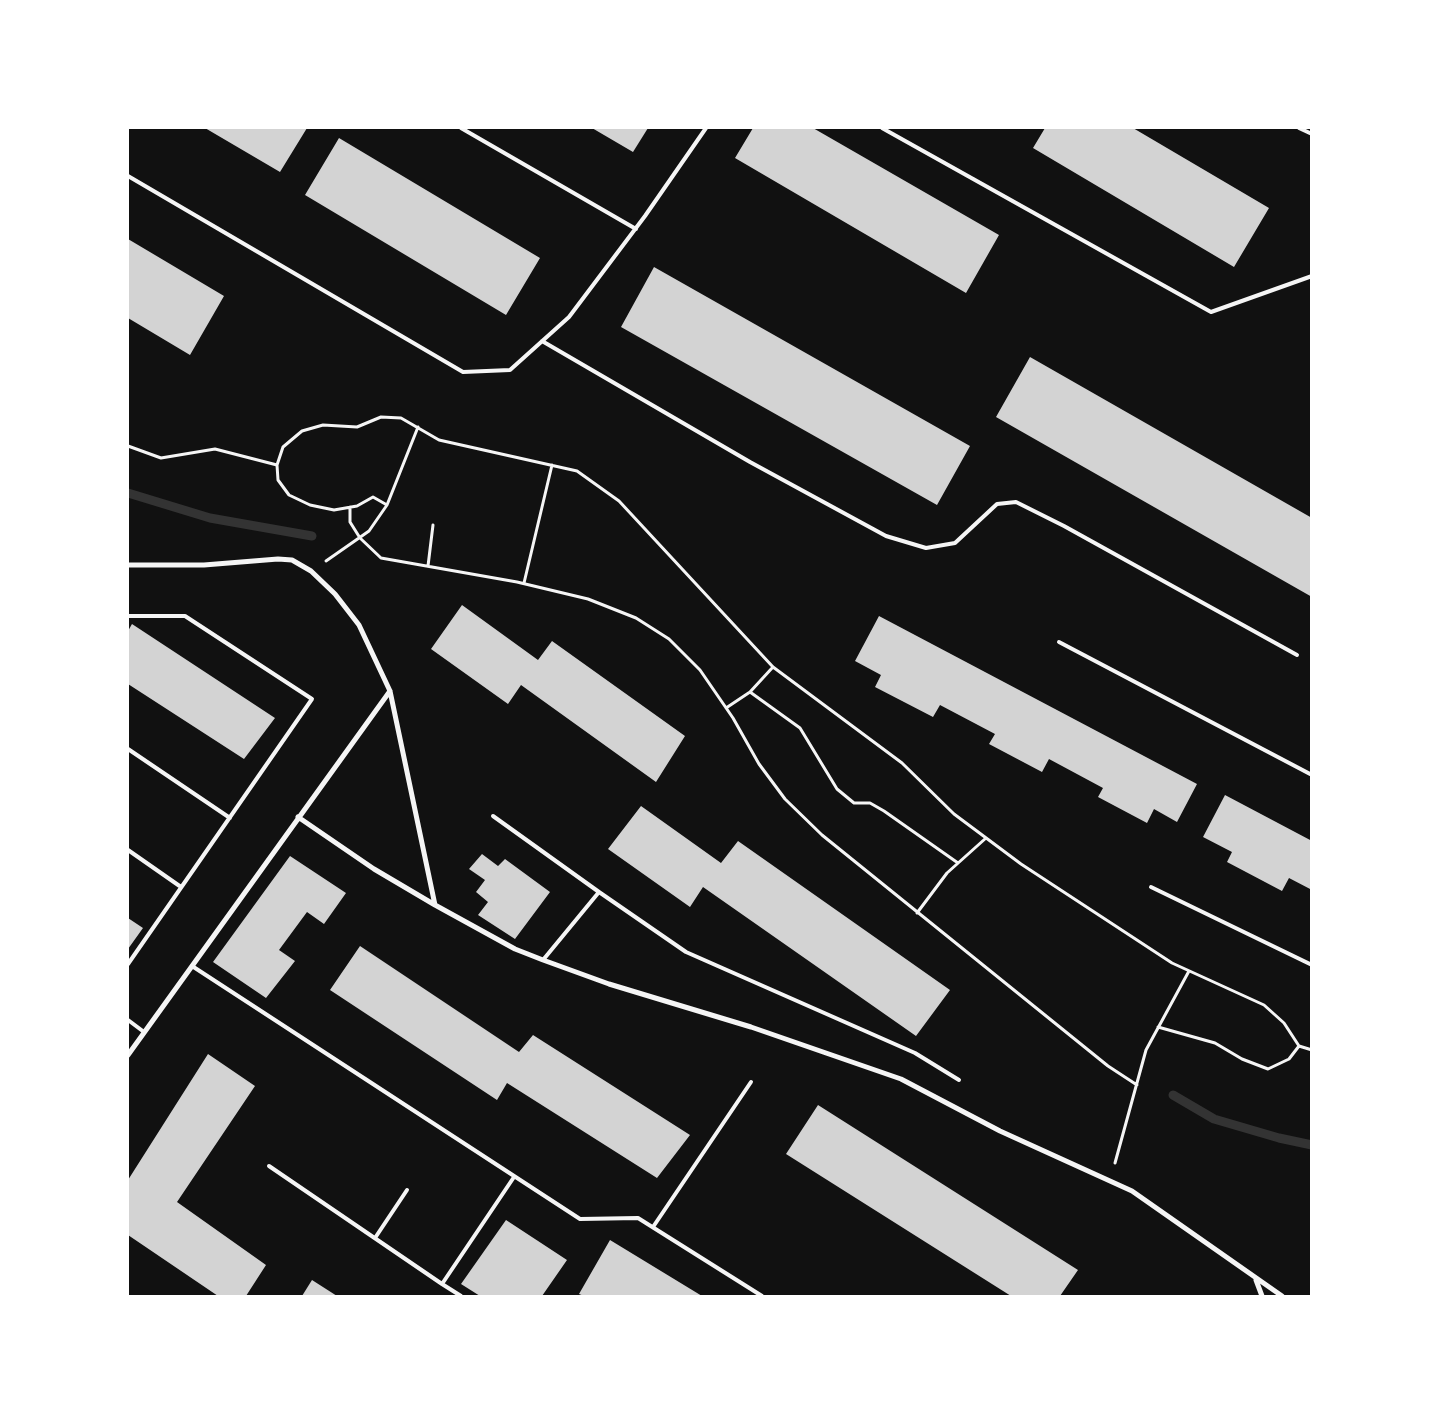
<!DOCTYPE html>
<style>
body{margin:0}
#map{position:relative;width:1439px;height:1424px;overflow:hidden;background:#111;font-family:Barlow,sans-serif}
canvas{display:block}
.frame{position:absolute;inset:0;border:129px solid #fff;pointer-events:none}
</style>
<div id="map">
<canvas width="1439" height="1424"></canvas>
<div class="frame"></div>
</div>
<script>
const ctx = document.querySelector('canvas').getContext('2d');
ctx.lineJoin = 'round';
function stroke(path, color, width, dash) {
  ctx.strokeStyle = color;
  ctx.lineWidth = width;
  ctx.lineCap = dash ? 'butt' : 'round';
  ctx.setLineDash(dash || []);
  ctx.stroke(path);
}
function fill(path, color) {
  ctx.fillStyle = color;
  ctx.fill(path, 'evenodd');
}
const stream = new Path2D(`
 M128,493L210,518L312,536
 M1173,1095L1214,1119L1279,1138L1312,1145`);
const building = new Path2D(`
 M205,128H307L280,172Z
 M592,128H648L633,152Z
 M753,128H813L999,235L966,293L735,158Z
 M1045,128H1133L1269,208L1234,267L1033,148Z
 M339,138L540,258L506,315L305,195Z
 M128,239L224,296L190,355L128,318Z
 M654,267L970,446L937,505L621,327Z
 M1030,357L1312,518V597L996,417Z
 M462,605L538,660L552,641L685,736L656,782L521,685L508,704L431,649Z
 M879,616L1197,784L1177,822L1154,809L1147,823L1098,797L1103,788L1049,759L1042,772L989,744L995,734L940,705L933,717L875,687L881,675L855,661Z
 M132,624L275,718L244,759L128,684V631Z
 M1225,795L1312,841V890L1289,878L1282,891L1227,862L1232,852L1203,837Z
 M641,806L721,863L738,841L950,990L916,1036L703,887L690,907L608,849Z
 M482,854L498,866L505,859L550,892L515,939L478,915L488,902L476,892L485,880L469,869Z
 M290,856L346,893L324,924L307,912L279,950L295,961L266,998L213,962Z
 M128,918L143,928L128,949Z
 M360,946L519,1052L533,1035L690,1135L657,1178L507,1083L497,1100L330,990Z
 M208,1054L255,1086L177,1202L266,1265L246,1296H218L128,1235V1180Z
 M818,1105L1078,1270L1060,1296H1011L786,1154Z
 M506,1220L567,1260L542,1296H480L461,1284Z
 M610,1240L702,1296H584L579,1294Z
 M312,1280L337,1296H302Z`);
const path = new Path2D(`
 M128,446L161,458L215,449L277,465
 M387,505L373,497L357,506L334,510L310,505L289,495L278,480L277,465L283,447L302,431L323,425L357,427L381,417L401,418L439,440L577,471L619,501L773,667L902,763L954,814L1021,864L1172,963L1264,1005L1284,1023L1299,1046L1312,1050
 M350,507V522L360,538L381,558L517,582L588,599L636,618L669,639L700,670L733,718L759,764L785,799L822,835L1108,1066L1137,1085
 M326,561L369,531L387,505L418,427
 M428,566L433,525
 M524,583L552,465
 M750,692L800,728L837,789L854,803H870L884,811L958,863
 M726,708L750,692L773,667
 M917,913L947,873L986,838
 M1158,1027L1215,1043L1242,1059L1268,1069L1289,1059L1299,1046
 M1115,1163L1146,1050L1189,971`);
const service = new Path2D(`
 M461,128L636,229
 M882,128L1211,312L1312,276
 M1299,128L1312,134
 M128,176L463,372L510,370L569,317L645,216L706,128
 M542,341L750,462L886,536L926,548L955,543L997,504L1016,502L1064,526L1297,655
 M128,616H185L312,699L128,964
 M1059,642L1312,775
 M128,749L230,818
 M493,816L599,892
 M128,850L181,887
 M1151,887L1312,965
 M543,960L599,892L686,952L915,1053L959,1080
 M192,966L580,1219L638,1218L762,1296
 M128,1020L144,1032
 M269,1166L442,1284L514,1177
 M653,1227L751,1082
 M375,1238L407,1190
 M442,1284L461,1296`);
const minor = new Path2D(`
 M128,565H204L278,559L292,560L311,571L335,594L359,625L390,691L435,905L515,949L543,960L609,984L751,1027L901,1079L1000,1131L1132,1191L1282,1296
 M298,817L374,869L435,905
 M128,1055L390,691
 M1256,1280L1262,1296`);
stroke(stream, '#333', 9);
fill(building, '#d3d3d3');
stroke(path, '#f5f5f5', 3);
stroke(service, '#f5f5f5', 4);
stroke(minor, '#f5f5f5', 5);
</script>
